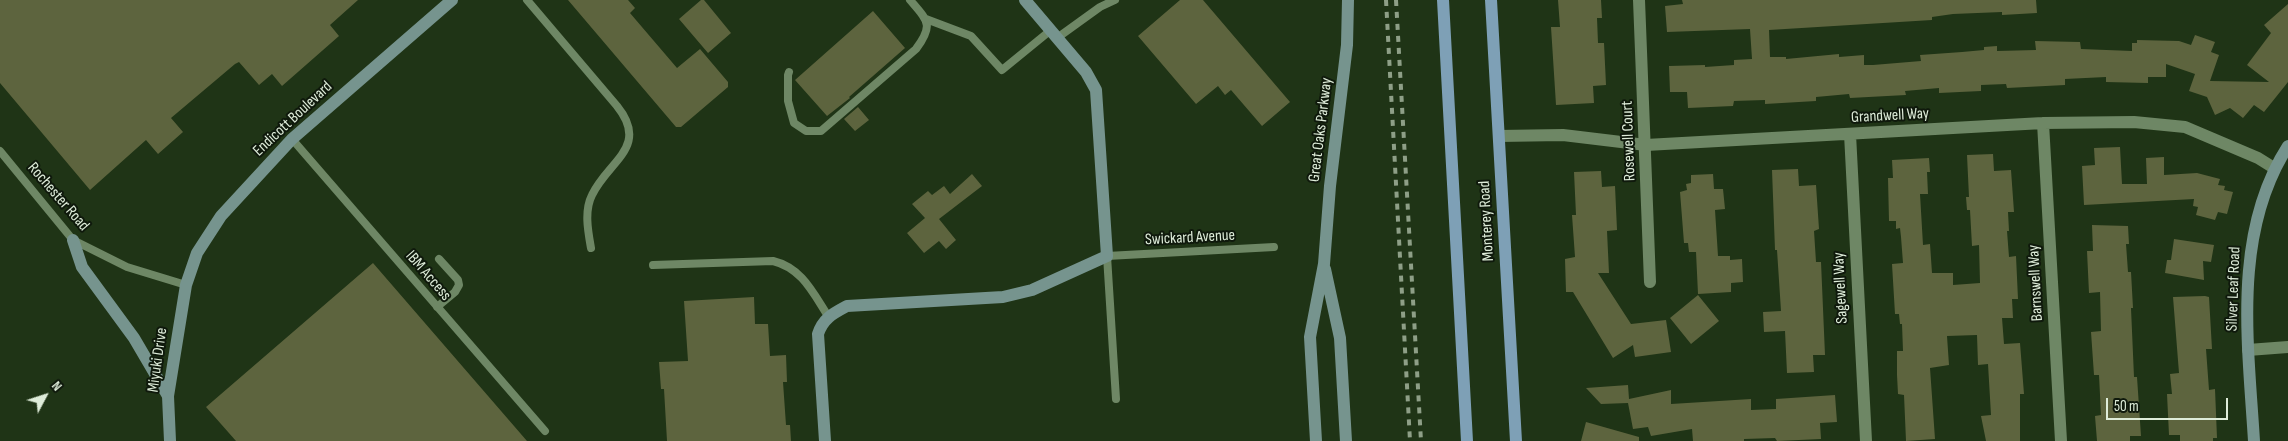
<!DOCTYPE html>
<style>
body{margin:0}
#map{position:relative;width:2288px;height:441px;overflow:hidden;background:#1f3416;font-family:"Sofia Sans Condensed",sans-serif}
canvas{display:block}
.north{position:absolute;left:20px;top:371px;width:50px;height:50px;-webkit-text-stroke:4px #0f190c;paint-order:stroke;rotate:50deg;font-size:14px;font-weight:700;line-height:20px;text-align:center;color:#deecd9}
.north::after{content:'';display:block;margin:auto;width:18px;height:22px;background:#deecd9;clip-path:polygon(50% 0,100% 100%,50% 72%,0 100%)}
.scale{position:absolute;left:2106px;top:398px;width:122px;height:22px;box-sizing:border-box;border:2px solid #deecd9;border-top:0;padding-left:6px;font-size:15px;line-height:18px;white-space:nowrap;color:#deecd9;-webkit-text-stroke:4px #0f190c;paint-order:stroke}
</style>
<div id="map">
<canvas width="2288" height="441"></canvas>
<div class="north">N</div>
<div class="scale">50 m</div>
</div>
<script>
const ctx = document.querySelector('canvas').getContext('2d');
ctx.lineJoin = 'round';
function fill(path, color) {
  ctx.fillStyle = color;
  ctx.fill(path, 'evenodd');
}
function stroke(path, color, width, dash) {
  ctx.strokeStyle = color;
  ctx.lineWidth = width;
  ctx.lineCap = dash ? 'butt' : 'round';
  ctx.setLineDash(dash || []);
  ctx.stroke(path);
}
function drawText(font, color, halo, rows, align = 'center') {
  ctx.font = font + ' "Sofia Sans Condensed",sans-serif';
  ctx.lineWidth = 4;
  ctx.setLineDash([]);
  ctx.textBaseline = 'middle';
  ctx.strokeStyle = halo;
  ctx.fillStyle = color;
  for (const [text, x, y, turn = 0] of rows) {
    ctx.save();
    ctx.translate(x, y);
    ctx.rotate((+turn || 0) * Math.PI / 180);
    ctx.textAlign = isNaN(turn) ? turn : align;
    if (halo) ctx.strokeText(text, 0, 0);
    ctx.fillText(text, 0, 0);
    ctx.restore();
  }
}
const building = new Path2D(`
 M0,0H358L330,25L339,36L282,86L272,74L259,85L239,62L235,64L171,118L183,132L158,154L146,140L90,190L0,83Z
 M568,0H628L635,8L630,13L677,68L700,49L728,82V87L681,127H676Z
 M701,0H704L731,33L708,53L679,19Z
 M1180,0H1203L1290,102L1262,126L1231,90L1225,95L1218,86L1196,104L1138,36Z
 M1558,0H1601L1602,18H1597L1598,43H1604L1606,85L1593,86L1594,103L1556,105L1551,27H1560Z
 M1682,0H2036L2037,13L2002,15V12L1953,14L1932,17V20L1769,30L1770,57H1786V59L1839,54V57L1864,55V65H1873L1921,61L1920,55L1962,52L1984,50V47L1997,46V51L2036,50L2035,41L2080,42L2081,49L2132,51V43H2137V40L2179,41L2191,45L2195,35L2215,42L2211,52L2219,55L2210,81L2269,82L2247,65L2271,33L2264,25L2288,4V82L2264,112L2254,105L2243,118L2230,108L2215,115L2207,97L2189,91L2195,74L2166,64V77H2148V83L2106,82V77L2065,79V85L2007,88L2006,84L1981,85V91L1939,93V88L1905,91L1906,95L1850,98L1849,94L1816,97V101L1765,104V100L1734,101L1733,106L1688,108L1687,92H1670L1669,66L1705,65V67L1734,65V60L1752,59L1750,29L1667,32L1665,6L1683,4Z
 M873,11L905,48L849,97L850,98L827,116L795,80Z
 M858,107L869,120L855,131L844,119Z
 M2120,147L2122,184H2147L2146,158L2164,157V175L2197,173L2220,179L2218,185L2225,186L2224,190L2233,192L2227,214L2218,212L2215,220L2196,215L2198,207L2193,206L2194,199L2084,205L2082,166L2095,165L2094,148Z
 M1993,154L1994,171L2011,170L2014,212H2008L2009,231H2007L2009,257L2016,256L2018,299H2012L2013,318H2002L2004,344L2020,343L2024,394H2020V441H1986L1981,416L1991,415L1988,364L1978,365L1977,335L1947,336L1949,365L1930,368L1935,439L1906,441L1904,395L1898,394L1897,375V351H1903L1902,324H1900L1899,314H1895L1892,264L1903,263L1901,237L1900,228L1896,229V221H1889L1888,178H1893L1892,160L1929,158L1930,172H1927L1928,194H1920L1923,245L1930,244L1932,273H1953V285L1980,283L1979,245L1972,246L1970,210H1967L1966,197H1969L1967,155Z
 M1798,169L1799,186L1816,185L1819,229L1814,231L1816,262H1821L1825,355H1813L1814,372L1787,373L1785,331L1764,332L1763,312L1781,311L1777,250H1775L1772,170Z
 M1601,171L1602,187L1615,186L1617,230L1607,231L1609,273H1598L1631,324L1666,320L1671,352L1635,357L1633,345L1613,358L1573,292H1566L1565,259L1575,257L1572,215H1576L1574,172Z
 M972,174L982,186L939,219L956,240L946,249L939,241L924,253L907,233L925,218L912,204L928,191L932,195L944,186L950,194Z
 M1713,174L1714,189H1723L1725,209L1715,210L1718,256H1730V260L1742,259L1743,282L1731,283V292L1698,294L1696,252H1689L1688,243H1684L1680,192L1687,190L1686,184L1691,183V175Z
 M2092,225L2128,226L2129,244H2126L2128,272H2131L2133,308H2131L2134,377H2137L2141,436H2130V441H2097L2095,416L2101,415L2099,375H2094L2091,332L2101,331L2100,292L2089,293L2087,251H2093Z
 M2174,239L2214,245L2211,262L2203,261L2204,280L2165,273L2167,260H2171Z
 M373,263L527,441H236L206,407Z
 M1698,295L1719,321L1691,344L1670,318Z
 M2205,296L2209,297L2212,349H2206L2209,390L2215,389L2217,438H2213V441H2180V435H2169L2167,394H2172L2170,374L2179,373L2173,297Z
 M754,297L755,324H768L770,356L786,355L787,382H783L786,425H790L791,441H667L664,389H661L659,362L688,361L684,301Z
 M1628,385L1629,399L1671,390V404L1751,399V410L1776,409V399L1835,395L1837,422L1820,423L1821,439L1777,441L1775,438L1744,439V441H1693L1692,429L1651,436L1648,427L1633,429L1628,403L1601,404L1586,388Z
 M1586,422L1639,437V441H1581Z`);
const lane = new Path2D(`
 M527,0L617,106C650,147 608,161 592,195C584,211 588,231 591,248
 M926,19L971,36L1002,70L1051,30
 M1057,38L1100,7L1115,0
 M789,72L788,75V101L794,123L806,131H821L916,49C934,25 928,21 910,0
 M292,139L545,431
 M0,151L73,240L127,267L186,285
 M653,265L773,261C802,268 813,293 828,316
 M437,307L455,292L459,285L458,280L439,259
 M1116,399L1107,256L1274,247`);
const street = new Path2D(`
 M1639,0L1650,282
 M2043,123L2061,441
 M1850,134L1866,441
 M1499,136L1563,135L1646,145L2043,123L2134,122L2185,127L2258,158L2274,168
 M2248,350L2288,347`);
const secondary = new Path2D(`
 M73,240L82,267L134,338L168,396
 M1325,269L1340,338L1346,441
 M170,441L168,396L186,285L197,253L221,216L292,139L452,0
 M825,441L818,334C823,318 834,313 847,306L1003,297L1032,290L1107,256L1096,90L1086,72L1025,0
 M1316,441L1310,337L1324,264L1330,186L1347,45L1348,0
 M2254,441C2248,342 2232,233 2288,146`);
const primary = new Path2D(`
 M1443,0L1467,441
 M1491,0L1516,441`);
const rail = new Path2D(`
 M1386,0L1410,441
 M1396,0L1421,441`);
const streetNames = [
 ["Grandwell Way",1890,116,-3],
 ["Endicott Boulevard",293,119,-43],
 ["Great Oaks Parkway",1321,130,-83],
 ["Rosewell Court",1629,141,-92],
 ["Rochester Road",58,197,49],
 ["Monterey Road",1487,221,-93],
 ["Swickard Avenue",1190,238,-3],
 ["IBM Access",428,276,49],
 ["Barnswell Way",2036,283,-93],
 ["Sagewell Way",1841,288,-93],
 ["Silver Leaf Road",2234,289,-88],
 ["Miyuki Drive",158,360,-82]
];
fill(building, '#5d643e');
stroke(lane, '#6e8765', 8);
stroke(street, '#6e8765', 12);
stroke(secondary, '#76948e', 12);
stroke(primary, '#7ea0b6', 12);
stroke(rail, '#8e9f87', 4, [6, 6]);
drawText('16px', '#deecd9', '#0f190c', streetNames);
</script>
